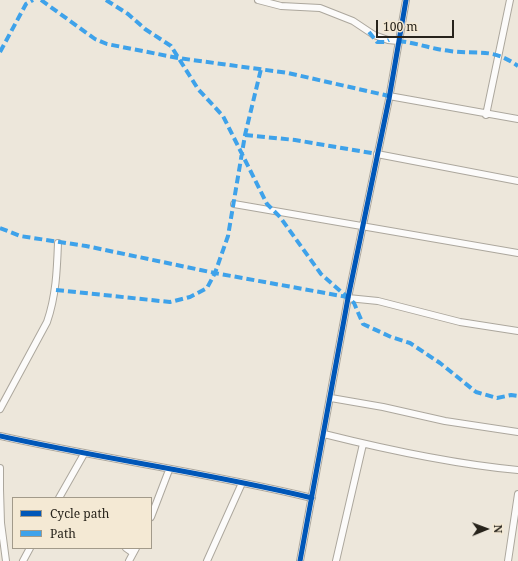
<!DOCTYPE html>
<style>
body{margin:0}
#map{position:relative;width:518px;height:561px;overflow:hidden;background:#ede7db;font-family:"Noto Serif",serif}
canvas{display:block}
.legend{position:absolute;left:12px;top:497px;width:140px;height:52px;box-sizing:border-box;background:#f4e9d4;border:1px solid #a29a8a;margin:0;padding:5px 7px;list-style:none;font-size:12px;color:#27231b}
.legend li{display:flex;align-items:center;gap:8px;height:20px}
.legend b{width:20px;border:1px solid #a29a8a}
.north{position:absolute;left:466px;top:509px;width:40px;height:40px;-webkit-text-stroke:3px #f4e9d4;paint-order:stroke;rotate:89deg;font-size:11px;font-weight:700;line-height:16px;text-align:center;color:#27231b}
.north::after{content:'';display:block;margin:auto;width:14px;height:18px;background:#27231b;clip-path:polygon(50% 0,100% 100%,50% 72%,0 100%)}
.scale{position:absolute;left:376px;top:20px;width:78px;height:18px;box-sizing:border-box;border:2px solid #27231b;border-top:0;padding-left:5px;font-size:12px;line-height:14px;white-space:nowrap;color:#27231b;-webkit-text-stroke:3px #f4e9d4;paint-order:stroke}
</style>
<div id="map">
<canvas width="518" height="561"></canvas>
<ul class="legend">
<li><b style="height:5px;background:#0057b8"></b>Cycle path</li>
<li><b style="height:5px;background:#3ea2ea"></b>Path</li>
</ul>
<div class="north">N</div>
<div class="scale">100 m</div>
</div>
<script>
const ctx = document.querySelector('canvas').getContext('2d');
ctx.lineJoin = 'round';
function stroke(path, color, width, dash) {
  ctx.strokeStyle = color;
  ctx.lineWidth = width;
  ctx.lineCap = dash ? 'butt' : 'round';
  ctx.setLineDash(dash || []);
  ctx.stroke(path);
}
const minor = new Path2D(`
 M258,0L281,6L320,8L353,21L374,35L388,40L398,41
 M389,96L518,119
 M486,115L510,0
 M377,154L518,181
 M234,204L518,253
 M348,298L378,301L460,322L518,331
 M331,398L383,407L445,421L518,432
 M0,409L47,322C56,296 57,270 58,243
 M324,434C388,450 452,464 518,470
 M0,436C103,459 209,473 312,498
 M0,468V489
 M0,489L1,523L6,561
 M59,498L84,454
 M151,517L169,470
 M126,548L133,553
 M23,561L30,548
 M129,561L136,548
 M207,561L242,483
 M300,561L348,298L389,99L406,0
 M336,561L363,444
 M508,561L518,494`);
const quiet = new Path2D(`
 M41,0L95,39L107,44L178,58L288,73L389,96
 M106,0L128,14L145,29L171,46L198,89L223,116L267,204L280,217L321,274L354,303L363,324L391,337L410,343L440,363L476,392L497,398L511,395L518,396
 M369,32L377,42H385L389,40
 M398,41C418,43 431,49 450,51C479,55 491,47 518,66
 M0,52L26,4L33,0
 M245,135L295,140L377,154
 M0,228L20,236L86,246L215,273L347,297
 M56,290L170,302L190,297L207,288L215,273L228,236L245,135L261,69`);
const cycleway = new Path2D(`
 M0,436C103,459 209,473 312,498
 M300,561L348,298L389,99L406,0`);
stroke(minor, '#aca79d', 8);
stroke(minor, '#fcfbfa', 6);
stroke(quiet, '#3ea2ea', 4, [8, 4]);
stroke(cycleway, '#0057b8', 5);
</script>
